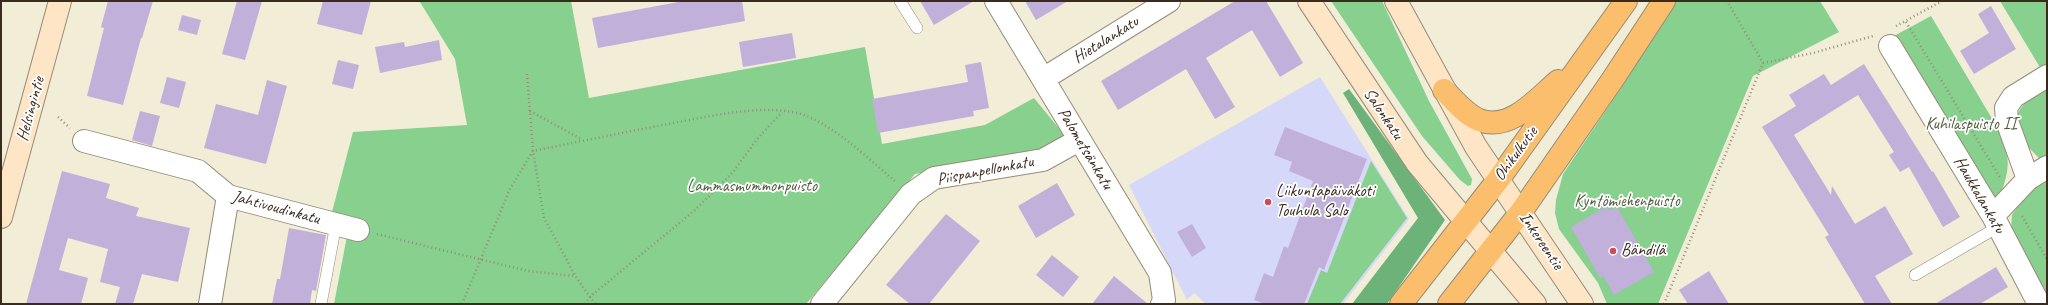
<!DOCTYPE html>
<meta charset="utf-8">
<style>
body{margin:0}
#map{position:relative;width:2048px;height:305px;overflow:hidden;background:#f1edd7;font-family:Caveat,sans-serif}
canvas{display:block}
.frame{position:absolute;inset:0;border:2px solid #3b2a1e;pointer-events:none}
</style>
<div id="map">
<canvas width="2048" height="305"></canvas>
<div class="frame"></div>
</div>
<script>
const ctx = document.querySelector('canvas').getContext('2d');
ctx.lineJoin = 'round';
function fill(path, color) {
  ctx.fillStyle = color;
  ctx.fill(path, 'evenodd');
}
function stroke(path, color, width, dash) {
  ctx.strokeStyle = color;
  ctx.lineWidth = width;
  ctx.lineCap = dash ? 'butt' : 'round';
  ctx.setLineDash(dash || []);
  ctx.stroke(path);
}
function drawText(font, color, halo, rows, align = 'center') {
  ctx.font = font + ' Caveat,sans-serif';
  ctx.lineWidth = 3.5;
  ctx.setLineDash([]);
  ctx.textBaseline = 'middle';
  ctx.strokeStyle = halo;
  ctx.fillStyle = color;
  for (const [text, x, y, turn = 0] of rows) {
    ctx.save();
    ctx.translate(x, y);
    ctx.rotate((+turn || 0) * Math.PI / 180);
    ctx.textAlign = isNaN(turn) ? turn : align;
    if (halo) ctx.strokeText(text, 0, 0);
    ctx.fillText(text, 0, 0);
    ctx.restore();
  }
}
const built = new Path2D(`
 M1320,77L1409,219L1343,304H1206L1194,293L1187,300L1129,185Z`);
const green = new Path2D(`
 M468,1H571L589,98L865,47L882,144L985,125L1034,98L1066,137L1042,155L915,174L806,304H334L347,236L327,231L353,132L467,125L455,59L420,2Z
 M1331,1H1382L1429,101L1472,179L1471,185L1468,186L1460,180L1422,136Z
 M1674,1H1820L1839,32L1753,76L1658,304H1607L1598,283L1559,229L1555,213L1556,200L1563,174L1623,85Z
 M2000,1H2047V66L2041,69Z
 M1931,16L1997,127C2011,157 2011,167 1999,199L1993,202L1894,36Z
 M2047,84V159L2039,158L2021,140L2016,117C2023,102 2033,93 2047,84Z
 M1371,161L1407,218L1340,304H1307L1321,270L1327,273Z
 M2047,178V296L2011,229L2012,215L2020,203L2035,186Z`);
const forest = new Path2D(`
 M1349,89L1445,220L1387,304H1352L1418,218L1343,93Z`);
const building = new Path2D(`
 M108,1H153L142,38H141L123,105L87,96L104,28L101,27Z
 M237,1H262L245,60L222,54Z
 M323,1H371L362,35L317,24Z
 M684,1H742L745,21L598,48L592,18Z
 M920,1H974L934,25Z
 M1025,1H1068L1036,20Z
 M1235,1H1266L1303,63L1280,77L1252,30L1206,58L1235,107L1215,119L1186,69L1118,110L1101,81Z
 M1991,6L2016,49L1974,74L1960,51L1989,33L1978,14Z
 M182,15L201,20L197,35L178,30Z
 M792,33L796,58L743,67L739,42Z
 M439,40L442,60L380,73L375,47L404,42L405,47Z
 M338,60L359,65L353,89L332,84Z
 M981,62L989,108L973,111L974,116L878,133L872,99L968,82L965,65Z
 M1864,64L1932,172L1933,171L1960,217L1943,227L1909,167L1900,172L1889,155L1894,152L1858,95L1794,135L1831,195L1832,186L1855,224L1885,206L1913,254L1875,276L1892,304H1865L1825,237L1829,235L1762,127L1796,106L1789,95L1824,74L1831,85Z
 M167,77L186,82L179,108L160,103Z
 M267,80L287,86L266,164L204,148L216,104L258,115Z
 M140,111L160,116L152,146L132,140Z
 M1285,127L1367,159L1324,270L1319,267L1304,304H1265L1254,300L1264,273L1273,277L1284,246L1288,248L1313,181L1289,171L1292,162L1274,155Z
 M62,171L110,184L106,198L139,208L136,216L190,228L178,282L142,274L133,304H115L120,287L100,282L108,249L68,238L59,270L88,278L81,304H26Z
 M1057,183L1075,215L1036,238L1018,206Z
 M1607,206L1610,211L1617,207L1654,272L1614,295L1603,276L1600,278L1571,227Z
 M946,214L980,241L929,304H910L886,285Z
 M1192,224L1206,248L1192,257L1177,232Z
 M289,228L326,235L316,291L312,290L310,304H272L277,279H280Z
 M1052,255L1079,277L1063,297L1036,275Z
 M1996,267L2008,287L1980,304H1935Z
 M1709,271L1729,304H1688L1679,290Z
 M1114,276L1148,304H1092Z`);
const path = new Path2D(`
 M1906,22L2001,179
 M1896,26L1942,1
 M1763,63L1813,53L1873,36
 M527,74L533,151L544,218L576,277L595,304
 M530,111L581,139
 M58,117L70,128
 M2022,216L2047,259
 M377,234L528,271L575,276
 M462,304L510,189L533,151C582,141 630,131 679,122C716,115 768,103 804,115C837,127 868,159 895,181
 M585,304L591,296L695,210L733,172L758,138L782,112
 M1664,304L1763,63L1727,1`);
const lane = new Path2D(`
 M900,1L917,28
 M1915,275L1998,227
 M321,304L336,224`);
const street = new Path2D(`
 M996,1L1160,273L1164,300L1162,304
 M1890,46L1993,216L2039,304
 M1043,79L1169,1
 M84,141L198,171L228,196L358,230
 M2028,179L2007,121L2006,108L2013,97L2047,76
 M1993,216L2028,179L2047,167
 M210,304L228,196
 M822,304L911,194L934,178L1043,160L1079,140`);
const secondary = new Path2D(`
 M1309,1L1417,163L1535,304
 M1396,1L1476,147L1582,304
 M1,217L60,1`);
const primary = new Path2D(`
 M1444,90C1454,100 1465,114 1479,120C1510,132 1537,99 1558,81
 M1401,304L1498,180L1626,1
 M1449,304L1521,212L1613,79L1664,1`);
const markers = [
 [1268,202,4,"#d1495b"],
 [1613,251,4,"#d1495b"]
];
const streetNames = [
 ["Hietalankatu",1106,40,-32],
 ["Helsingintie",31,109,-75],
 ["Salonkatu",1383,114,56],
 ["Palometsänkatu",1085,149,59],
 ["Ohikulkutie",1516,154,-54],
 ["Piispanpellonkatu",985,171,-11],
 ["Haukkalankatu",1979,195,60],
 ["Jahtivoudinkatu",276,208,15],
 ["Inkereentie",1541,241,56]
];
const parkNames = [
 ["Kuhilaspuisto II",1971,125],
 ["Lammasmummonpuisto",752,187],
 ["Kyntömiehenpuisto",1627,202]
];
const poiNames = [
 ["Liikuntapäiväkoti",1276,192],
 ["Touhula Salo",1276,212],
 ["Bändilä",1621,251]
];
fill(built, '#d6d8f9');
fill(green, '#87d08d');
fill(forest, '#6db278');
fill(building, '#c1b0da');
stroke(lane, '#968c7a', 12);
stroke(street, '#968c7a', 24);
stroke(secondary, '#968c7a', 24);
stroke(primary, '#968c7a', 24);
stroke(path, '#968c7a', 2.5, [1, 3]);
stroke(lane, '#fff', 11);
stroke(street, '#fff', 22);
stroke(secondary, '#fde5c5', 22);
stroke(primary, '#fabe6d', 22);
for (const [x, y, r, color] of markers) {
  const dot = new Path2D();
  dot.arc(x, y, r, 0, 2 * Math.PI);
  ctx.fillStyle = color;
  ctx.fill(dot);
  stroke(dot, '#fff', 1.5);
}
drawText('17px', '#3b2a1e', '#fff', streetNames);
drawText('17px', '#525c3f', '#fff', parkNames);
drawText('17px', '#3b2a1e', '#fff', poiNames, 'left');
</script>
